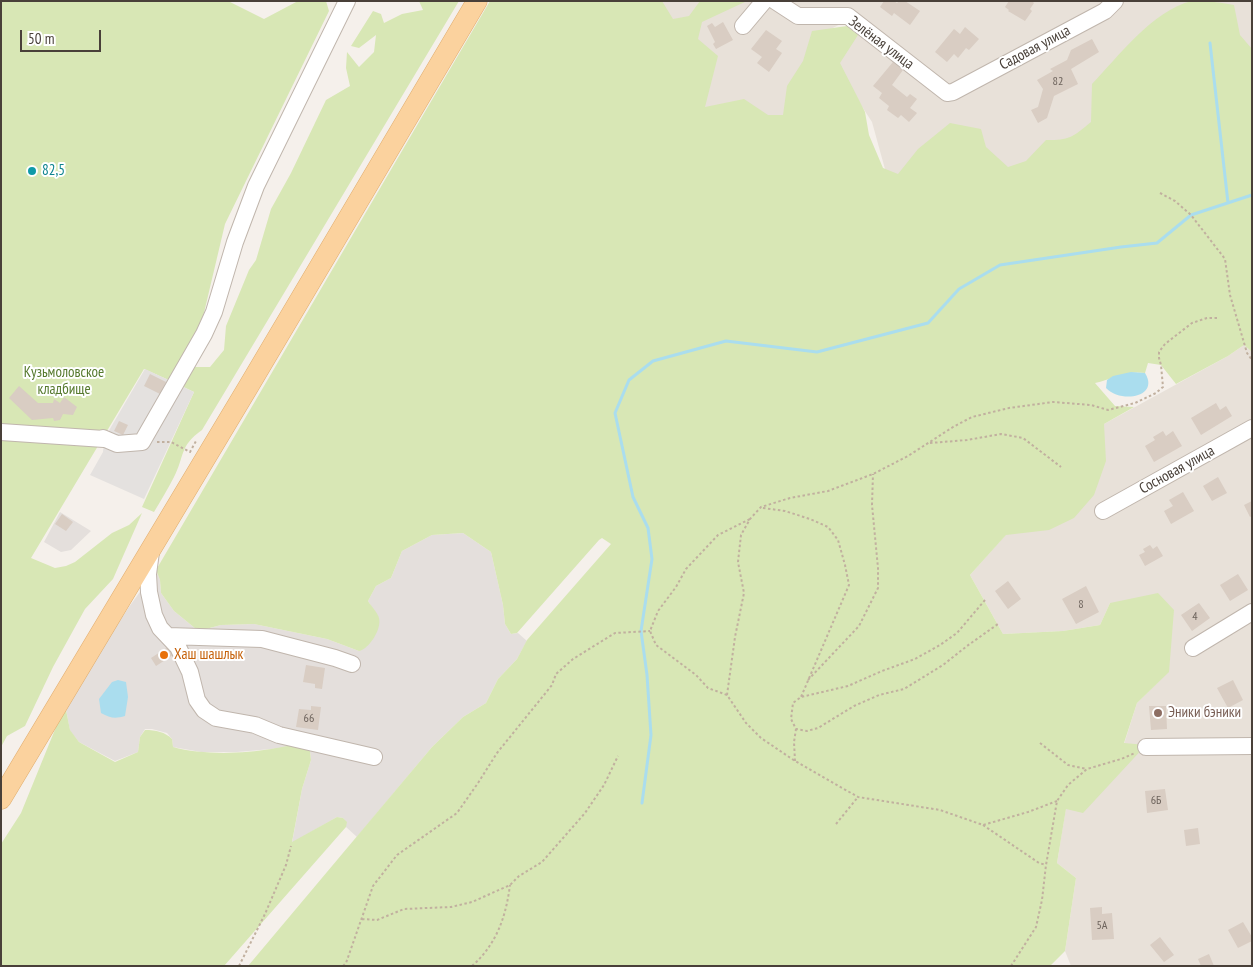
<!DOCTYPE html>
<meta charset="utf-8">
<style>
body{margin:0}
#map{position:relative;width:1253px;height:967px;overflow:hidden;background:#f5f0eb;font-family:"PT Sans Narrow",sans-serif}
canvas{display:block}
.frame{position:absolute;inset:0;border:2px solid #494039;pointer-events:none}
.scale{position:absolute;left:20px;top:30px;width:81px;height:22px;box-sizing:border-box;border:2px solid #494039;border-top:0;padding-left:6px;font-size:15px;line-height:18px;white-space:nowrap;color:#494039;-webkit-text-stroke:4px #fff;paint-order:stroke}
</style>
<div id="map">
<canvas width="1253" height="967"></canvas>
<div class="frame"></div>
<div class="scale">50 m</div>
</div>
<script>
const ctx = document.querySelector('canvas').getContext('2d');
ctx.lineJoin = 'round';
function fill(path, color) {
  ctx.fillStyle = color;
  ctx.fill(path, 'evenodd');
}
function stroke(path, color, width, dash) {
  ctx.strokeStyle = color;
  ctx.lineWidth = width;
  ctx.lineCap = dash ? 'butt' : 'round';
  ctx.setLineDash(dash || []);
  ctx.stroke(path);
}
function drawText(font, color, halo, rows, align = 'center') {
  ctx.font = font + ' "PT Sans Narrow",sans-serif';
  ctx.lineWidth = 4;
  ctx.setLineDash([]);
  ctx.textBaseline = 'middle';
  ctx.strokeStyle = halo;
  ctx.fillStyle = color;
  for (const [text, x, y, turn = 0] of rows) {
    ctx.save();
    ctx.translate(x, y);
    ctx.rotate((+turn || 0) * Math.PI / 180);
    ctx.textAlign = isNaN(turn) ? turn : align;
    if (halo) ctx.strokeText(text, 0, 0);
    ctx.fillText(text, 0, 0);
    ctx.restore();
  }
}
const residential = new Path2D(`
 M603,1H1252V58L1101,128L1044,158L1002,172L900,180H888L872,122L833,62L858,32L846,21L816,37L786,118L704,112Z
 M1244,345L1252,352V966H1071L1065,951L1076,878L1057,863L1066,808L1145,745L1124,744L1137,703L1169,671L1110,603L1100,625L1063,631L1003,634L970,575L1104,424L1228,356Z`);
const industrial = new Path2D(`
 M60,512L91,531L71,550L61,552L44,542Z
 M463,533L491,552L503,605L505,624L511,634L518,633L527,641L517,659L498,679L486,703L463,717L432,747L357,837L346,827V822L343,818L337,817L292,843L302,789L311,760L310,751L305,746L237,752H201L173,747L172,739L167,733L152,729H145L140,737L138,752L115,761L79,742L70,731L65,704L129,607L156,570L160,580L161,593L174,611L196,629L202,630L221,625L254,624L327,639L359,651L379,619L368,601L376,586L391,578L402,551L432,535Z`);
const green = new Path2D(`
 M1,1H228L264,19L298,1H326L329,11L225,224L203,317L171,381L144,369L31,558L55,568L66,566L75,562L112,533L129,525L142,513L113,579L85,609L53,667L25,726L7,736L1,747Z
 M419,1H459L202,430C179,446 185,456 174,477C168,489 161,500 154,512L142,507L194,392L177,384L191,367H210L224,350L226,326L249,270L256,260L271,209L291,173L326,100L350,86L346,68L347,52L359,67L374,52L376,35L359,48L351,46L373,11L381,14L384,23L402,14L423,10Z
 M490,1H662L673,19L689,16L700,1H747L702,22L698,39L718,56L705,107L744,99L768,115H783L787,86L803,61L812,31L847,26L858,35L840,63L859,100L865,112L869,135L883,168L898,174L918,149L950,123L981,129L986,147L1008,167L1026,161L1046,140C1069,141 1074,136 1091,122L1092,84C1118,57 1153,10 1192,1C1205,0 1221,3 1234,5L1240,35L1252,49V352L1244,345L1228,356L1176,384L1161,365L1148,363L1145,373C1127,370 1112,379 1095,383L1115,406L1134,407L1104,424L1106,461L1094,495L1074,518L1049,530L1006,535L970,575L1003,634L1063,631L1100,625L1110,603L1158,593L1174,610L1169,672L1137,703L1124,743L1146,745L1083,813L1066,809L1057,863L1076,878L1065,951L1050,966H248L432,747L463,717L486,703L498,679L517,659L527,640L611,544L602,538L599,540L517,633L511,634L505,624L503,605L491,552L463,533L432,535L402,551L391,578L376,586L368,601C371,606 378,613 379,618C382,629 369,649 359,651L327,639L254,624L221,625L202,630L196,629L174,611L161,593L160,580L156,570Z
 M65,705L70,730L79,742L115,762L138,752L140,737L145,730C156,730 165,732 172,739L173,747C201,755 242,754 271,749C286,747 290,744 306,746L310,751L311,760L302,789L292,842L337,817L343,818L347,822L346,827L224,966H1V844L21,813Z`);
const parking = new Path2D(`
 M145,369L194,392L144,499L90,475L103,452L104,439Z`);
const water = new Path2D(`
 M1131,372L1145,373C1160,397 1121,404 1106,388L1107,380L1113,376Z
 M118,680L126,682L128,697L125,716C115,719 110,718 101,713L99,699L112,682Z`);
const stream = new Path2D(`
 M1210,43L1228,203
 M642,803L651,735L647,675L641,631L652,559L648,528L633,497L615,413L629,380L653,361L726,341L817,352L928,323L959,289L1000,265L1121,247L1157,243L1191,215L1252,195`);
const building = new Path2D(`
 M884,1H894L897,3L899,1H905L920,11L910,25L894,13L892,16L880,7Z
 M1009,1H1032L1034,3L1030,9L1032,11L1025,21L1008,11L1009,10L1005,7Z
 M723,22L733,40L716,49L713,44L715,42L707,26L712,23L715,27Z
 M965,27L979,39L969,50L966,48L958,58L954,54L947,62L935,52L954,29L960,34Z
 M766,30L782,41L776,49L782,53L769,72L757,63L762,57L751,49Z
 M1092,39L1099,52L1071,69L1078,84L1054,96L1047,118L1038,123L1031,110L1038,107L1043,89L1037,80L1053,71L1050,69L1067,60L1071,50Z
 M893,62L903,70L892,85L907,97L910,94L917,99L910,108L917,113L909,122L901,115L898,118L887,110L889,106L879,98L882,93L873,86Z
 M150,374L166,382L160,394L144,386Z
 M19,386L38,403H53L54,399L60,403L64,397L77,407L73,415L63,414L60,420L54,421L53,418L32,420L9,398Z
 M1216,403L1220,410L1226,406L1232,416L1201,435L1191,418Z
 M119,421L128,425L123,435L114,431Z
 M1163,431L1166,436L1173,431L1182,446L1154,462L1145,446L1155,440L1153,437Z
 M1218,477L1227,493L1212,501L1203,486Z
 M1183,492L1194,511L1171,524L1164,511L1173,506L1169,500Z
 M1252,501V516L1250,517L1244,505Z
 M62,514L73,522L66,531L55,524Z
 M1150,545L1153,549L1157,546L1163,556L1145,566L1139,555L1145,552L1143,549Z
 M1238,574L1248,590L1230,601L1220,585Z
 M1008,581L1021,599L1008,609L995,591Z
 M1086,586L1099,612L1076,624L1062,599Z
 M1199,603L1210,618L1192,631L1181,615Z
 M171,645L176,653L156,666L151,658Z
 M306,665L325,668L322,689L315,688V684L303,682Z
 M1233,680L1243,700L1228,708L1217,688Z
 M311,706L321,707L318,730L296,727L299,709L311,710Z
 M1149,706H1166L1167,729L1151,730Z
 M1165,789L1168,810L1147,813L1145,791Z
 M1198,828L1200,844L1186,846L1184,830Z
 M1102,907V914L1112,913L1114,939L1092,940L1090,908Z
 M1243,922L1252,937V941L1238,948L1228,930Z
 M1160,937L1174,955L1164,962L1150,945Z
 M1209,954L1214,966H1201L1198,959Z`);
const path = new Path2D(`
 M1160,193L1175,201L1191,215L1225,259L1230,295L1247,353L1252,360
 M157,442H171L190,452L196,441
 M930,443L967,440L1001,434L1023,438L1061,467
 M763,508L785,511L810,519L828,527L838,540L845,565L849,585L801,697
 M985,600L957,633L940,645L915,659L882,671L848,686L801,697L793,703L791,719L796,729L807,731L818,728L854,706L879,695L904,689L943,665L967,646L998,624
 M808,680L859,626L878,588V568L872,505L873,474
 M727,695L708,688L696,675L656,645L650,631L658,611L676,587L686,569L718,535L750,519
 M1040,743L1068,765L1087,769
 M795,761L794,742L796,729
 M1057,801L1028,812L983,825L940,810L858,797L795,761L761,738L746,723L727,695L735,637L744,593L738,562L741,535L750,519L761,507L790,498L828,491L873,474L908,456L953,427L972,417L1009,408L1053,402L1091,405L1108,410L1135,403L1156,393L1163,387L1161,365L1159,358V352L1165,344L1192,323L1207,318H1218
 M836,824L858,797
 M983,825L1039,863L1046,865
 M362,919L377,920L404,909L451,907L472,902L510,885L519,876L542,862L585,813L604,785L618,756
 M239,966L265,914L286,865L291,846
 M343,966L346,963L373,886L397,855L457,813L478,783L497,753L552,685L556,674L573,659L615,633L650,631
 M472,966C497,944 506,916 510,885
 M1011,966L1036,927L1042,900L1046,865L1057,801L1068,785L1087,769L1121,759L1135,753`);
const minor = new Path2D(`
 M775,1L798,16H848L947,93L953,92L1105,11L1115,1
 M743,26L764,1
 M1,432L104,439
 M103,438L117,444L142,442L204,334L214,312L235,242L256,186L347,1
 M1103,511L1252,428
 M151,552L148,574L149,592L154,615L160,628L178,647L190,672L197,700L204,710L216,718L255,725L279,735L374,757
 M168,636L262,639L335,658L352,664
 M1193,648L1252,612
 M1146,747L1252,746`);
const major = new Path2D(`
 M1,799L247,389L477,1`);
const markers = [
 [32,171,5,"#0f9aa8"],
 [164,655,5,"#e8710a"],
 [1158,713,5,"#8d6e63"]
];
const numberNames = [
 ["82",1058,82],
 ["8",1081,605],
 ["4",1195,617],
 ["66",309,719],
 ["6Б",1156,801],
 ["5А",1102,926]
];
const streetNames = [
 ["Зелёная улица",881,43,37],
 ["Садовая улица",1035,48,-28],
 ["Сосновая улица",1177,470,-29]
];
const cultureNames = [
 ["82,5",42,171]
];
const parkNames = [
 ["Кузьмоловское",64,373],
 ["кладбище",64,390]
];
const foodNames = [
 ["Хаш шашлык",174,655]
];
const educationNames = [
 ["Эники бэники",1168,713]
];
fill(residential, '#e8e1d9');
fill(industrial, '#e4dfdc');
fill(green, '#d8e7b5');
fill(parking, '#e4e1df');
fill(water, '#ade');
stroke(stream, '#ade', 3);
fill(building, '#d9cdc3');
stroke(minor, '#c0b6ad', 18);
stroke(major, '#e0ac6d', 21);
stroke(path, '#c1b09f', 2, [2.5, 2.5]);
stroke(minor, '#fff', 16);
stroke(major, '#fbd29e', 20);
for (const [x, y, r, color] of markers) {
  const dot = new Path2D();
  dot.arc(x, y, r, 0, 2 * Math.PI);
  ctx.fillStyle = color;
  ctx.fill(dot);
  stroke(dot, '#fff', 2);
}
drawText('12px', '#6d635c', null, numberNames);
drawText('15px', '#494039', '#fff', streetNames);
drawText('15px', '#0d838f', '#fff', cultureNames, 'left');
drawText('15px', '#55792d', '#fff', parkNames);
drawText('15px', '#c56008', '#fff', foodNames, 'left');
drawText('15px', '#785e54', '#fff', educationNames, 'left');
</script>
